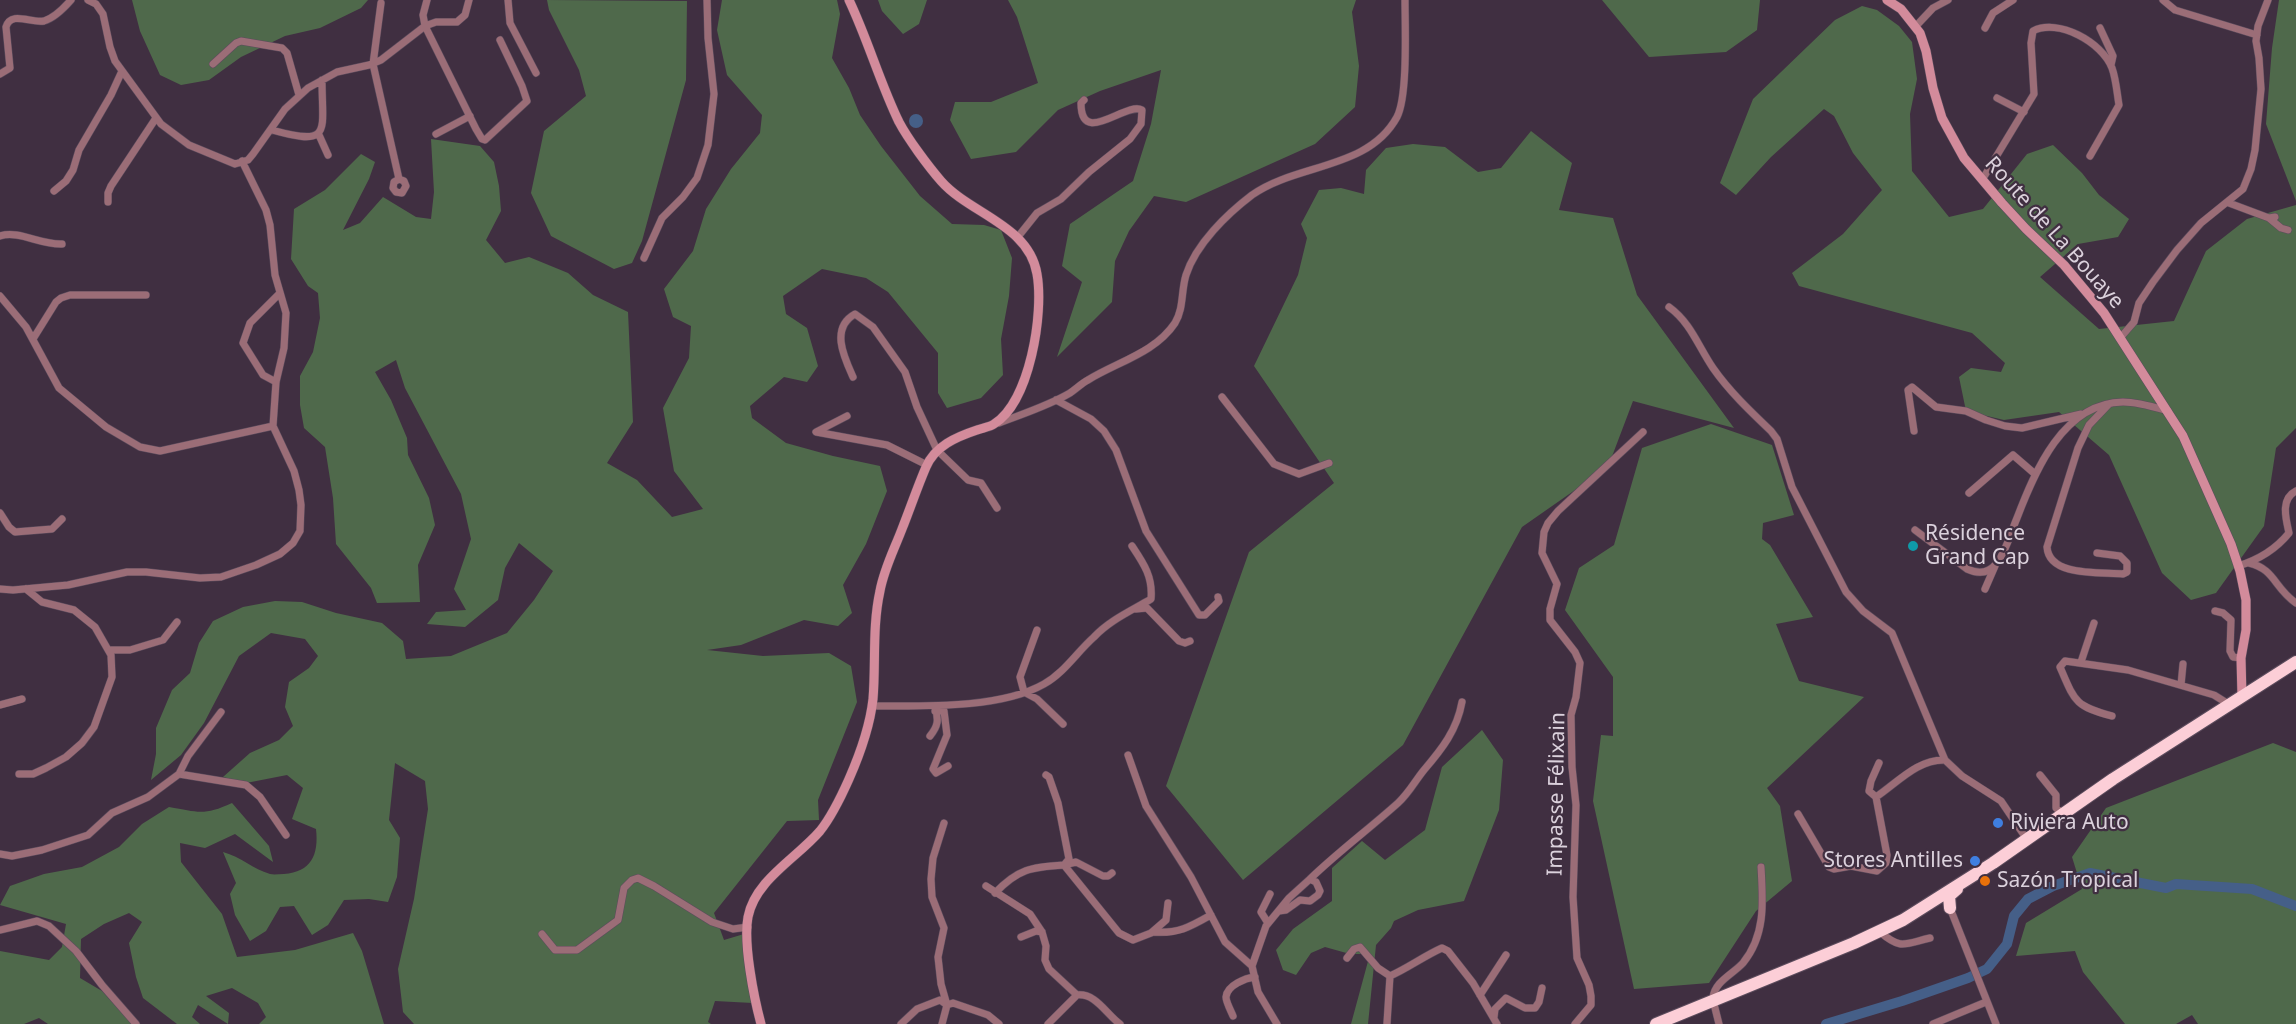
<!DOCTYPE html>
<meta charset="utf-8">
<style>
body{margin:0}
canvas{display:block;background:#402f41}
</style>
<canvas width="2296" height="1024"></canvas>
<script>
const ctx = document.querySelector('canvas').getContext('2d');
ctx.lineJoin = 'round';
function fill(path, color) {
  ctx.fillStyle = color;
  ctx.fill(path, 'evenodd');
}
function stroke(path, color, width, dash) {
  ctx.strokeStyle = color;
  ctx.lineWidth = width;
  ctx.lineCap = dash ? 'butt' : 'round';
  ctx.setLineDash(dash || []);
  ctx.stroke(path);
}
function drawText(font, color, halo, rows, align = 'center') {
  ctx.font = font + ' "Noto Sans",sans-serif';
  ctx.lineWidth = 4.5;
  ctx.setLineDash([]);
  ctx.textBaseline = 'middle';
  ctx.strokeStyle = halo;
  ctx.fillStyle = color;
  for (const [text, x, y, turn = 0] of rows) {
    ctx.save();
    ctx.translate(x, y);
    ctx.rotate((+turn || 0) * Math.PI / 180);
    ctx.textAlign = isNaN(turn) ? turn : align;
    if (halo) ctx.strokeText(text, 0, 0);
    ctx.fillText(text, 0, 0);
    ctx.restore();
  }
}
const green = new Path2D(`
 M132,0H368L361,8L320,28L285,36L241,57L209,80L181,85L160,75L140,31Z
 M547,0L687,1L686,80L642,241L632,263L614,269L551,236L531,193L544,131L586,96L579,70L549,10Z
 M722,0H837L840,14L832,58L849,88L860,115L881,146L920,196L952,224L984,225L1001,230L1012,258L1009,296L1001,339L1003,375L981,398L947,408L938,393V353L888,292L866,278L822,269L783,296L786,314L807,328L818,366L807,382L784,377L750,406L752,418L786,443L833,456L880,466L887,491L866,544L843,585L852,613L838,626L804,620L741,645L707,650L763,656L829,653L851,666L857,702L818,800L819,820L787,821L714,913L724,940L744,934L753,1003L715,1001L708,1022L711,1024H414L403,1012L398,969L414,899L428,809L425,781L395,763L389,820L400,838L397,877L388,902L369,899L344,900L328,925L312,935L294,906L280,907L266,931L250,941L235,915L230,894L236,883L223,852C241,857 253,869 270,874C274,875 279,874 284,874C311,872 319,855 316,829L292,819L303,788L287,775L246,783L223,777L250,753L279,740L293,726L285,707L289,682L309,668L318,656L305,639L271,633L239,656L204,723L181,755L151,780L156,754V728L172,690L190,673L199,643L213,621L243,607L275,601L302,602L336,613L382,623L403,641L406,659L451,656L507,633L534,600L553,571L519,543L505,568L498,600L465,627L427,624L436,612L466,610L454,589L471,539L461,494L405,388L396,360L375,372L391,400L407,438L408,455L429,498L435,525L418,565L420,602L377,603L371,588L336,544L333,498L325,447L304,428L300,405V376L313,352L320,318L318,293L308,286L291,259L294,209L325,190L361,154L375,162L369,179L343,230L360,223L383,197L416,217L431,219L434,192L431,139L480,146L494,162L499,186L501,211L486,240L505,263L529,257L568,273L593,295L628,312L633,422L607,463L637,480L672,517L703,509L674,471L663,408L689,358L691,326L673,317L664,289L693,251L706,209L731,169L760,133L762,115L727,75L717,30Z
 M878,0H927L919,24L903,34L882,11Z
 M1008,0H1356L1352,12L1359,66L1355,107L1315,144L1186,202L1154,196L1129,231L1115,261L1112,302L1057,357L1082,282L1062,266L1070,224L1133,181L1151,124L1161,70L1100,91L1058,110L1016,152L971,159L950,120L955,102H991L1038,83L1017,17Z
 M1602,0H1760L1757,30L1726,52L1649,57Z
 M2279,0H2296V201L2266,124L2272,48Z
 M1862,6L1877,10L1899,26L1912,42L1917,79L1910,114L1912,171L1949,217L1983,209L2027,154L2053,145L2082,173L2099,195L2129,219L2118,237L2078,244L2040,277L2099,329L2174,321L2206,251L2247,219L2296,205V428L2276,448L2264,526L2216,593L2191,600L2162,573L2109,455L2059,412L2004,420L1966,411L1959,377L1971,368L2001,372L2005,363L1972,333L1799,286L1792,273L1843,234L1882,190L1853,153L1834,116L1824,109L1771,157L1736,195L1720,183L1753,99L1835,20Z
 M1531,131L1572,163L1559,210L1613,218L1637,295L1734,428L1633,401L1608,467L1522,527L1403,745L1243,880L1166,786L1249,552L1334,483L1254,366L1298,275L1307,238L1301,224L1319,190L1341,188L1364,194L1366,170L1386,148L1413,144L1445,147L1478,172L1501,168Z
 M1711,424L1772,445L1794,515L1763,523L1762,539L1770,545L1813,617L1776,624L1799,681L1864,697L1767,788L1780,806L1792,881L1756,911L1709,983L1634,989L1593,801L1601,735L1613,736V677L1565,610L1579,568L1614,545L1642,448Z
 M1482,730L1503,760L1499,810L1464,901L1418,910L1394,921L1391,928L1376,945L1368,1024H1351L1370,954H1350L1325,947L1311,953L1296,975L1283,970L1276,950L1293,929L1332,901V868L1362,841L1385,860L1425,830L1442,767Z
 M2273,743L2296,752V1024H2198L2192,1015L2176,1024H2125L2083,972L2075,951L2016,956L2026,923L2082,889L2072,857L2106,808Z
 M232,803L269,846L273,862L235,834L205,848L180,843L181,862L222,914L237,957L295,950L353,933L362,951L384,1024H259L266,1017L258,1003L232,988L206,996L229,1013L228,1024L198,1005L192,1017L200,1024H177L143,998L136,977L129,943L142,922L129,913L104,924L81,939L80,978L102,991L132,1024H48L39,1018L24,1024H0V951L49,960L62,947L66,924L0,905L10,886L44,874L82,867L119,847L142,824L169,807C198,812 204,816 232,803Z`);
const water = new Path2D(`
 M909 121a7 7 0 1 1 14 0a7 7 0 1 1-14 0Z`);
const river = new Path2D(`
 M1826,1024L1902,1001L1968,978L1987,969L2007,944L2014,916L2028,899L2053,886L2090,873L2166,888L2176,884L2252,889L2296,906`);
const street = new Path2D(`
 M88,0L96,4L103,14L110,47L115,61L161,124L189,145L235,164L248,160L253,154L285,109L308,88L337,72L369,65L381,60L425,26L436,22H457L465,15L469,0
 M427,0L423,15L425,26L476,129L482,139L485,140L527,101L522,86L500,40
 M508,0L510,23L536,73
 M2163,0L2175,10L2257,35
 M381,3L373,64L399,179L404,181L406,186L402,193L396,192L393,188L394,182L399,179
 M1916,26L1933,8L1948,0
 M1985,28L1993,13L2013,0
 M2100,28L2113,56L2111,65
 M213,64L236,43L241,41L282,48L287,53L299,95
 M0,74L10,68L6,27C11,10 32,24 44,21C54,18 64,8 71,0
 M1997,98L2024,112
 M272,130C333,147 322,132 322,80
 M436,134L470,116
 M319,135L328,155
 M1982,180L2034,94L2031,43L2033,31C2058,18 2102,42 2112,68C2116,79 2117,93 2119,105L2090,156
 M54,191L66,181L73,170L79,150L111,95L122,71
 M108,202V193L111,186L156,118
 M2229,203L2269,218L2275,217
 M2269,218L2281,228L2288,230
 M0,236C19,230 40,245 62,244
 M1017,238L1037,213L1061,199L1089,172L1130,139L1141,124L1142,110C1126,101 1081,148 1081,103L1084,100
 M644,258L662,218L683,197L697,178L708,145L714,94L708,38L707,0
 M0,296L26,327L59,388L106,427L140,447L160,451L273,426
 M1669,307C1691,323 1698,346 1713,368C1729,391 1750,411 1771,431L1777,439L1792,487L1846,592L1863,611L1892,633L1945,760L1962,776L2001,801L2026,838
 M2121,337L2134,322L2139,303L2153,282L2177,250L2201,223L2243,189L2251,169L2255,150L2261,89L2259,58L2256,41L2258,26L2268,0
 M33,339L56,302L61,298L70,295H146
 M853,377C844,357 830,328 855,314L873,327L905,372L917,407L937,450L968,480L981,483L997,508
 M276,382L263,375L243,343L250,323L280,293
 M1222,397L1274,464L1299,474L1329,463
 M1056,400L1091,419L1104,431L1116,450L1146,531L1199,615H1205L1219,601L1218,597
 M847,416L816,432L887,445L927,465
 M999,423C1022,414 1048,406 1070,393C1076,389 1082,383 1088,380C1117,362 1155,353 1175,323C1184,308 1181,291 1186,275C1196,244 1227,214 1252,195C1297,163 1368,170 1397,117C1408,96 1405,26 1405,0
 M1914,431L1908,390L1912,387L1936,407L1966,411L1986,420L2005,426L2022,428L2081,414
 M1969,493L2013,455L2035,474
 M0,513L9,527L15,532L52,529L62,519
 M1915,530L1967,569C1978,574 1988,574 1996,564C2006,552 2011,532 2017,518C2035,471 2063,403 2123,402C2138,402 2154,407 2168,411
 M2097,553L2120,556L2127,563V572L2123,574C2100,572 2049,577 2047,547L2078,448L2089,425L2109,404
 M2249,563C2275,569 2274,588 2296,603
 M2238,566C2258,560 2276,549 2289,533C2286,519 2280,499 2296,491
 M0,589L13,590L68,585L127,572H146L200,578L221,577L256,565L280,554L293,543L300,531L301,505L299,490L294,471L273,426L276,382L284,348L286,313L275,275L270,225L266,210L242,161
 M1985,589L1995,566
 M1136,609L1147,608L1179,641L1185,643L1190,641
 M2215,611L2223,613L2231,620L2230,651L2233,657L2241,658
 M1037,630L1020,677L1024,692L1037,699L1063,724
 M109,650H130L163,640L177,622
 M2081,662L2094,623
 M2181,685L2183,664
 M0,705L22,699
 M872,706C922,706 1000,709 1044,684C1064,673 1077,652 1094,637C1110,620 1131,611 1151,599C1153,577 1144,564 1132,546
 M935,711H944L947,735L933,769L936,773L948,766
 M2112,716C2075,706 2075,702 2060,667L2065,661L2128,670L2214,695L2230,705
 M930,736C938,726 939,720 935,708
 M1128,755L1146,806L1191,877L1225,942L1252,966L1258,992L1277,1024
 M1879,763L1871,781L1869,791L1876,797C1898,782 1918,759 1945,760
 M19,774H33L46,768L66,757L82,743L94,727L112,677L111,655L95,627L74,610L42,602L26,589
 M179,774L246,785L260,797L286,835
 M2040,775L2056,795V808L2062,813
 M1798,814L1829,867L1834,869L1851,866L1877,871L1886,863L1887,855L1876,797
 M944,823L933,858L931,879L932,897L944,928L938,957L941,984L947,1005
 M0,854L12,856L42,850L88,835L112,813L148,797L179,774L188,756L221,712
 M1112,873L1108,876H1103L1076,862L1064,865L1119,933L1133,940L1151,933L1166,920L1168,903
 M1310,879C1338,852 1369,829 1398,803C1409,793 1415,781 1424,770C1442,749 1457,730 1462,702
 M986,886L1030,914L1042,932L1046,946L1045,960L1049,969L1077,995
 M995,893C1018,869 1031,867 1064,865L1069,859L1058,803L1049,777L1046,775
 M1950,908L1996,1024
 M1268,923L1261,912L1270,894
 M0,930L37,921L49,926L76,951L102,985L136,1024
 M1153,932C1178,934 1190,927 1211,915
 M1880,932C1901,950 1904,944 1930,938
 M542,934L555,950H577L618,920L624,888L632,880L638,878L654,886L712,922L733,929L748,927
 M1021,937L1036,931L1042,932
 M1347,958L1354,949L1360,947L1378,968L1390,976
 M1252,966L1266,926L1289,898L1310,879L1316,882L1320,891L1318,895L1310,901L1300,900L1286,910L1279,911
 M1390,976C1408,968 1424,956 1442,948L1448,951L1473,983L1497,1024
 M1480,995L1506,955
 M1713,998C1714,982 1733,974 1743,963C1766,935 1763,901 1761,867
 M1713,1000L1719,1024
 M1233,1016C1231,1011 1226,1002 1226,997C1227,985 1246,978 1255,977
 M1494,1017L1495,1009L1506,998L1525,1008H1535L1539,1002L1542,988
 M1387,1023L1390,976
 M901,1024L917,1009L940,1000L947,1005
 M942,1024L947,1005L953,1003L988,1015L999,1024
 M1048,1024L1077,995C1096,993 1106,1014 1120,1024
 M1575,1024L1591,1005V996L1589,985L1577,958L1573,897L1576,805L1572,767L1571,715L1576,697L1580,663L1575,652L1550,620V609L1557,584L1542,553L1544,532L1548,523L1558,511L1643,432
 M1933,1024L1986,1002`);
const secondary = new Path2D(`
 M1887,0L1901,9L1920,33L1926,51L1933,88L1942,118L1964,158L2002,203L2026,229L2064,265L2104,313L2183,436L2231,544L2240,571L2246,600V630L2241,658L2242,697
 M761,1024C754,998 743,943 748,917C755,880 797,858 820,831C832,816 841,797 849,779C860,754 870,726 873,699C876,663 872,627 880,591C884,569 894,550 902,529C910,509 917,488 926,467C935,446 956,437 977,430C982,428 990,427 994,424C1030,402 1044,313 1037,274C1029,225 970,214 941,181C928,166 908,139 899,122C880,83 868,40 849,0`);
const highway = new Path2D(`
 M1950,908L1949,896L1957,889
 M1656,1024L1854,943L1903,920L1993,863L2113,779L2296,662`);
const markers = [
 [1913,546,6,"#0f9aa8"],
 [1998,823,6,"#3f7fe0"],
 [1975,861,6,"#3f7fe0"],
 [1985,881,6,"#e8710a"]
];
const streetNames = [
 ["Route de La Bouaye",2054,233,48],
 ["Impasse Félixain",1557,794,-89]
];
const poiNames = [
 ["Résidence",1925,534],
 ["Grand Cap",1925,558],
 ["Riviera Auto",2010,823],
 ["Stores Antilles",1963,861,"right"],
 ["Sazón Tropical",1997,881]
];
fill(green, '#4f694b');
fill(water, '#455f88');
stroke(river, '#455f88', 10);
stroke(street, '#5c4c5d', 8);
stroke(secondary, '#5c4c5d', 10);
stroke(highway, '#5c4c5d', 14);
stroke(street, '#9b6d77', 7);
stroke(secondary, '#d38b9b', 9);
stroke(highway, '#fcced7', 12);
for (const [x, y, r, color] of markers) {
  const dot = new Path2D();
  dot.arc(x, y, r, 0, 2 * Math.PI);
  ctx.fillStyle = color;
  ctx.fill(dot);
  stroke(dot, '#402f41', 2);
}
drawText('21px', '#dbd1dc', '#402f41', streetNames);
drawText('21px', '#dbd1dc', '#402f41', poiNames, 'left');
</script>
